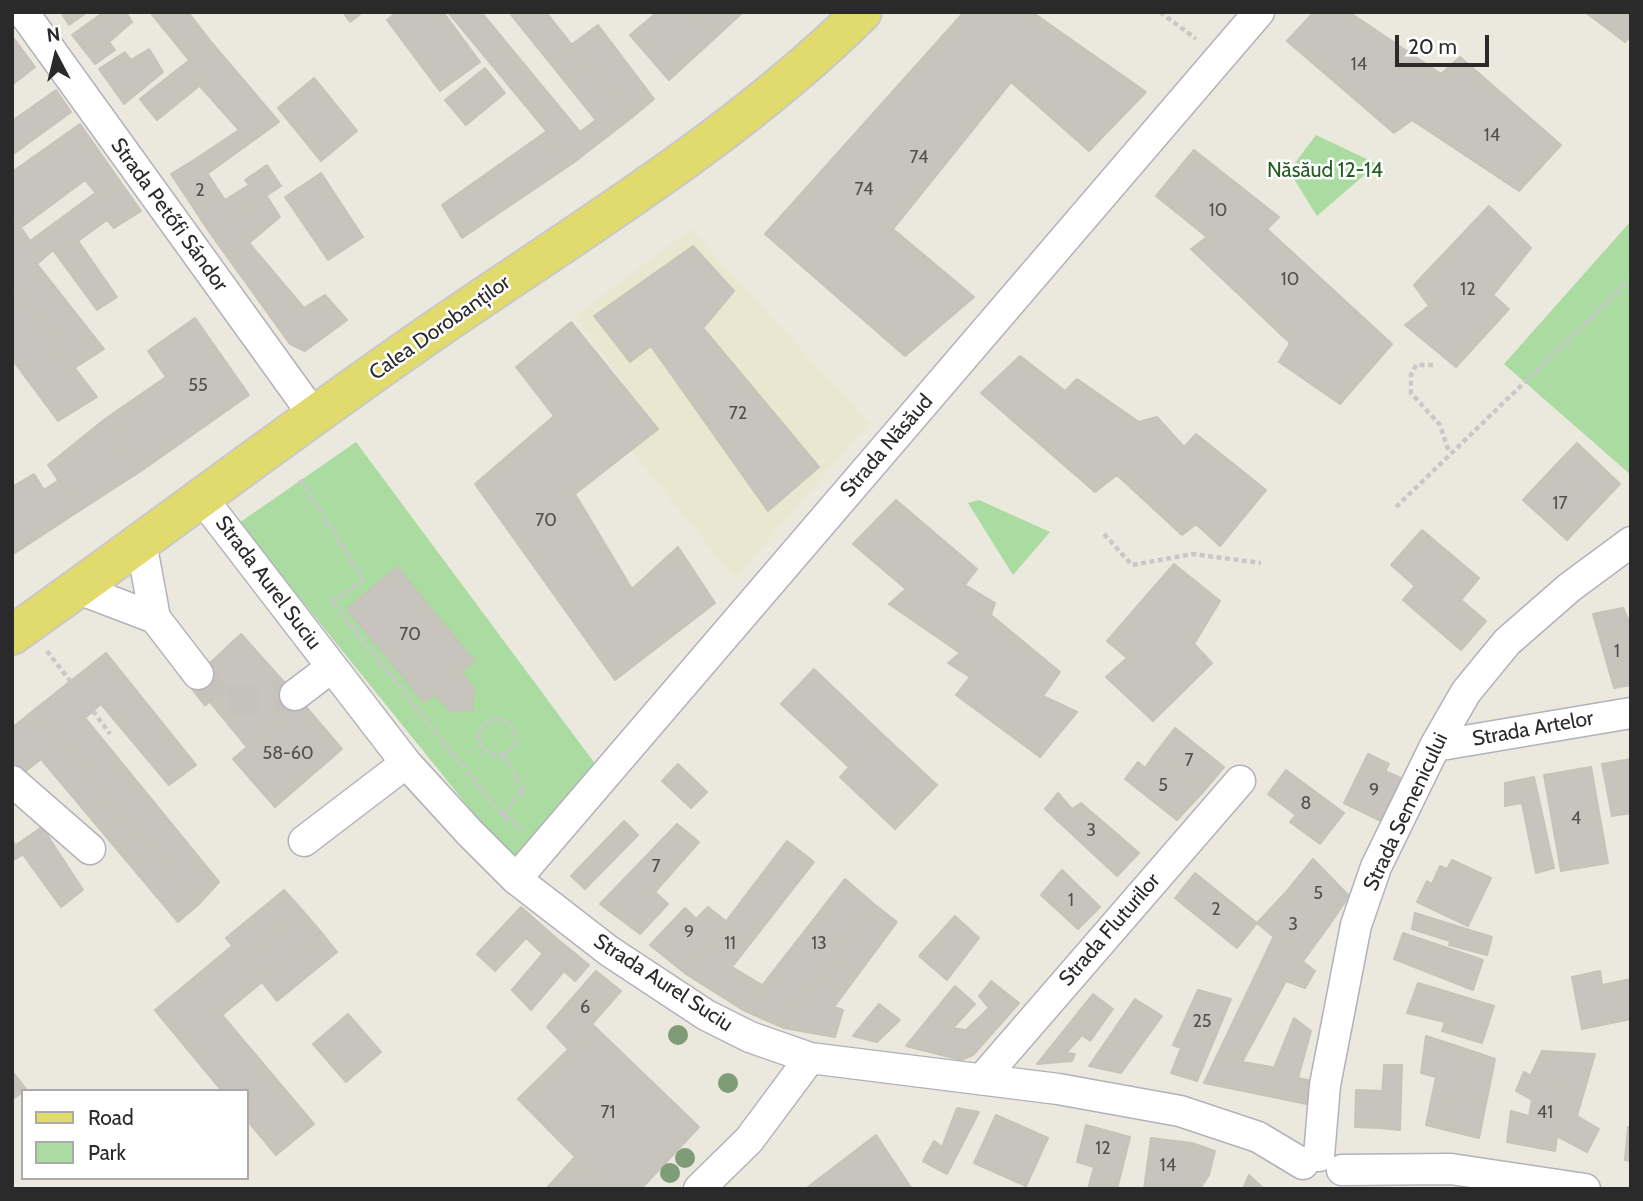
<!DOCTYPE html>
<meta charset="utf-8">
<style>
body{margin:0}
#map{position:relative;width:1643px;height:1201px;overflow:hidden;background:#ebe8de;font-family:Cabin,sans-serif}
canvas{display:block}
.frame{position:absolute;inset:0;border:14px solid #2a2a2a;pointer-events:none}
.legend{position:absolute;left:21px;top:1089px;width:228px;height:91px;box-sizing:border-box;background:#fff;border:2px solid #aaa;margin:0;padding:9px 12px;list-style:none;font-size:21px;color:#2a2a2a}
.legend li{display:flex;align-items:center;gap:14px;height:35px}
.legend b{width:35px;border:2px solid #aaa}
.north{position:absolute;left:21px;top:21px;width:70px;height:70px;-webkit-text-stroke:5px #fff;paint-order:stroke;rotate:353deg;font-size:19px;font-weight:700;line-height:28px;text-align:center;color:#2a2a2a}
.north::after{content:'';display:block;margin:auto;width:24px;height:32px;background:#2a2a2a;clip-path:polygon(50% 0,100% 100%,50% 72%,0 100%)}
.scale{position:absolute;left:1395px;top:35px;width:94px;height:32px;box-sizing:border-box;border:4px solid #2a2a2a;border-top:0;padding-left:9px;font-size:21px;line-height:24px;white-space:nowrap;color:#2a2a2a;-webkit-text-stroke:5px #fff;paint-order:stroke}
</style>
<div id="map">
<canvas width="1643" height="1201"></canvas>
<div class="frame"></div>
<ul class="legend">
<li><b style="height:9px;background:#e1db6d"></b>Road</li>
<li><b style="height:19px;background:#aadba1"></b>Park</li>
</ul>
<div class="north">N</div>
<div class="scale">20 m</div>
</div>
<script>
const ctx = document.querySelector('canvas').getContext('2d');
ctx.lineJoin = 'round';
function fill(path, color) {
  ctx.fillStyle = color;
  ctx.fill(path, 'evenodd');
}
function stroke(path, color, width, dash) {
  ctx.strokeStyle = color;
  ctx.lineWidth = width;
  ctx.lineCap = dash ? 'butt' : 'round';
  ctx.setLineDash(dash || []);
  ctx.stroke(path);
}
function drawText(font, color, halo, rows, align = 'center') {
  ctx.font = font + ' Cabin,sans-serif';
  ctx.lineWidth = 5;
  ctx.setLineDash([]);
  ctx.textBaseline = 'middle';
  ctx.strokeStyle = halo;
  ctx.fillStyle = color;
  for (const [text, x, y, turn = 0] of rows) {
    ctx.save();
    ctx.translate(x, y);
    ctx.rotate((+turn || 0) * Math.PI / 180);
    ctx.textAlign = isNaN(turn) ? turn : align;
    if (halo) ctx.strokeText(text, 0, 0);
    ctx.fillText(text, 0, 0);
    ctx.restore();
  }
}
const education = new Path2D(`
 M691,229L869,423L735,579L631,450L657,429L575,316Z`);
const green = new Path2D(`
 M1316,135L1377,164L1317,216L1289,171Z
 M1631,221V475L1504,364Z
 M356,442L596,765L513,862L239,523Z
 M979,500L1050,532L1013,575L968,503Z`);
const building = new Path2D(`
 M61,12H87L69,25Z
 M104,12H126L132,22L109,42L115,50L95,64L72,35Z
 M150,12H188L212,43L189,60Z
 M343,12H363L350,22Z
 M397,12H443L480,62L440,91L387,20Z
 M448,12H481L580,132L596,120L509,12H546L630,119L573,163Z
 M653,12H694L716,37L669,80L630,35L655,14Z
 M694,12H743L716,37Z
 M964,12H1032L1146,92L1089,151L1011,82L893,229L974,297L905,356L765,234Z
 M1314,12H1349L1441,74L1460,57L1561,145L1519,191L1412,120L1394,133L1287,41Z
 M1585,12H1631V35L1625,42Z
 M598,25L654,99L630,119L571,45Z
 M12,36L35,67L12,85Z
 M212,43L279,122L207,174L197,158L239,130L182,66Z
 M149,49L163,72L124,104L99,69L125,52L131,60Z
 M182,66L198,87L157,120L140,99Z
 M485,68L505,93L466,125L445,100Z
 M314,78L357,131L321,161L278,108Z
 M56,90L71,112L12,155V121Z
 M80,124L117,177L97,194L85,180L23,226L12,214V172Z
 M547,131L573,163L462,238L442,205Z
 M1194,150L1279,217L1267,229L1392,344L1340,404L1279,362L1290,343L1191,249L1207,237L1156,196Z
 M197,158L225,200L249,185L245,180L267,165L281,186L210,233L171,174Z
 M321,173L363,237L328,260L285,197Z
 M117,177L141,211L114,228L107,220L78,241L117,297L97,310L53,250L37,264L104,349L76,367L12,286V214L30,241Z
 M266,195L280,217L249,243L304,308L325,295L347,320L305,351L290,344L210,233Z
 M1489,206L1531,248L1493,295L1509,309L1456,367L1405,325L1429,306L1414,285Z
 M693,246L734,291L703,328L819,467L768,511L651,346L630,362L594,316Z
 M12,286L97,397L58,421L12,359Z
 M195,318L249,395L141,471L105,419L166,377L148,351Z
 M571,322L658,429L575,494L632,589L678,547L715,603L615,680L475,484L554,416L516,367Z
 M1020,356L1065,391L1077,379L1139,422L1157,417L1184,447L1196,434L1266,490L1220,546L1196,524L1182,535L1117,475L1095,492L981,393Z
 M105,419L141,471L79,511L48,465Z
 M1577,443L1620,484L1597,508L1554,467Z
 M1554,467L1597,508L1567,540L1523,500Z
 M34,474L44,490L59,480L79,511L12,555V487Z
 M896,500L977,569L965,585L995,603L991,615L1060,672L1043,696L1077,712L1040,757L956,695L970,677L948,663L960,653L889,604L906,589L853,544Z
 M1422,530L1479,578L1461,600L1486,621L1461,650L1403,600L1415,586L1391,565Z
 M1174,564L1220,601L1194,644L1212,663L1153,721L1106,677L1127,658L1107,641Z
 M397,567L474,661L461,672L474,689L472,710L451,711L434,694L424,702L347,609Z
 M1623,608L1628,619L1631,618V685L1614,688L1593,614Z
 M241,634L301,701L247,747L192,680Z
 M106,653L196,765L169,785L101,704L85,718L219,882L198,905L34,710Z
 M814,669L881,733L849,767L781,704Z
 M301,701L342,749L275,807L233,759Z
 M34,710L198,905L178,922L41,759L21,775L12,764V728Z
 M1175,728L1224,767L1202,793L1154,755Z
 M881,733L937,785L895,829L840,777Z
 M1368,754L1389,764L1385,771L1405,780L1383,822L1344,803Z
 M1154,755L1202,793L1177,820L1125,779L1138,762L1145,768Z
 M1631,759V813L1612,816L1602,764Z
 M678,764L707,792L691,808L662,781Z
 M1591,767L1608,863L1561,871L1544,775Z
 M1286,770L1344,813L1320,844L1290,822L1296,815L1268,794Z
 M1534,777L1554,868L1536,873L1522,803L1505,806V783Z
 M1058,793L1072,809L1081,803L1139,853L1117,876L1045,809Z
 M624,821L638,835L585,889L571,876Z
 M677,824L699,842L655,892L668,904L640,934L600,904Z
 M42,827L83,890L61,907L16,845Z
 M12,840L22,855L12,861Z
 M787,841L814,862L732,967L762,985L743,1010L686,974Z
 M1313,859L1349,896L1328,927L1287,891Z
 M1452,860L1491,878L1468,926L1417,902L1427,881L1432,884L1440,866L1447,869Z
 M1062,870L1100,907L1078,929L1041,895Z
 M1195,873L1257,923L1237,948L1175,898Z
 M845,879L874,904L784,1028L743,1010Z
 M284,890L302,910L243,959L226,938Z
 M1287,891L1328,927L1303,961L1257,923Z
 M874,904L897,922L834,1007L843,1010L835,1037L784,1028Z
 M521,907L556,938L542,953L526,938L495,971L477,954Z
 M708,907L727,922L686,974L650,945L685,908L696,919Z
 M302,910L321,932L262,982L243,959Z
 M1415,913L1492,937L1487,955L1449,945L1450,941L1412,929Z
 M955,916L979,938L947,980L919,956Z
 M321,932L337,952L277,1001L262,982Z
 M1403,933L1483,960L1473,990L1394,959Z
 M556,938L589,965L575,981L564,971L531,1010L512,990Z
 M1273,938L1315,971L1305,988L1286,981L1242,1062L1272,1067L1263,1095L1204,1083Z
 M232,946L262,982L222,1015L314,1124L276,1155L247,1120V1091H222L155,1010Z
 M596,971L621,991L569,1050L547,1027Z
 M1600,971L1602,985L1631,979V1019L1582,1029L1572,977Z
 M991,981L1019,1003L973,1055L961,1060L906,1046L955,986L975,1004L953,1028L966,1030L989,1008L979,996Z
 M1418,983L1494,1006L1482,1043L1442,1031L1445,1022L1407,1013Z
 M1198,990L1231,999L1197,1081L1171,1073L1181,1048L1173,1045Z
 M1093,994L1113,1009L1090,1041L1082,1035L1066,1053L1075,1054L1072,1061L1037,1064Z
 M1135,999L1162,1016L1121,1073L1089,1066Z
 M879,1004L900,1020L877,1042L853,1036Z
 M348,1014L381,1052L346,1082L313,1044Z
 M1294,1018L1311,1031L1298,1078L1317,1082L1311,1105L1263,1095Z
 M593,1025L699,1127L641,1189H607L518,1099Z
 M1426,1036L1466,1049L1450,1131L1426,1125L1436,1077L1421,1073Z
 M1466,1049L1495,1059L1479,1138L1450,1131Z
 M1542,1051L1595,1054L1577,1116L1599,1129L1587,1152L1557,1136L1563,1093L1531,1075Z
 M1384,1065H1402L1400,1130L1380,1128Z
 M12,1071L26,1089L12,1100Z
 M1524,1072L1563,1093L1555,1151L1507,1142L1511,1111L1529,1116L1532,1100L1516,1091Z
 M1356,1090L1382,1091L1380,1128L1355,1127Z
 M957,1108L979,1112L947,1174L923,1161L934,1141L942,1147Z
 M996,1115L1048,1138L1026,1186L974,1163Z
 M1086,1125L1130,1137L1117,1189H1088L1094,1167L1077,1162Z
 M1628,1127L1631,1128V1161L1625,1160Z
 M876,1135L912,1189H809L808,1187Z
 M1151,1138L1192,1143L1187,1189H1144Z
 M1192,1143L1215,1151L1209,1175L1200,1189H1187Z
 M575,1157L607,1189H546Z
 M1249,1175L1264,1189H1243Z`);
const minorTunnel = new Path2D(`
 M198,674L220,702L295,695`);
const path = new Path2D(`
 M1160,12L1196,39
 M1433,365H1416L1411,375V393L1440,425L1449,452
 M300,480L364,580L332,602L502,815L522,829
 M1396,507L1631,279
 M1104,534L1132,565L1193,554L1261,563
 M47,651L70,681
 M93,711L110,734
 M479 737a18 18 0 1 1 36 0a18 18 0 1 1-36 0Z
 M502,815L524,790L503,755`);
const minor = new Path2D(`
 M23,12L315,417
 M202,498L406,763L470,833L516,879L609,951L706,1015L750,1037L810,1058L1058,1089L1180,1111L1258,1137L1303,1164
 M141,542L155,618L198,674
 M76,588L155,618
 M295,695L332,667
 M1435,746L1631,713
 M12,781L90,849
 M304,841L406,763
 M516,879L1259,12
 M982,1079L1240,781
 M1319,1156L1325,1085L1356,925L1376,867L1435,746L1466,692L1507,642L1570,587L1631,542
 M1342,1170L1451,1169L1585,1189
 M699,1189L749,1140L810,1058`);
const major = new Path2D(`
 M12,635C155,534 294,427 438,328C582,229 737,136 862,12`);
const trees = [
 [678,1035],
 [728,1083],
 [685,1158],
 [670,1173]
];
const numberNames = [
 ["14",1359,65],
 ["14",1492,136],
 ["74",919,158],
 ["74",864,190],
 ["2",200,191],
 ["10",1218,211],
 ["10",1290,280],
 ["12",1468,290],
 ["55",198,386],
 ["72",738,414],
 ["17",1560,504],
 ["70",546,521],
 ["70",410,635],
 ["1",1617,652],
 ["58-60",288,754],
 ["7",1189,761],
 ["5",1163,786],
 ["9",1374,791],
 ["8",1306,804],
 ["4",1576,819],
 ["3",1091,831],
 ["7",656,867],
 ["5",1318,894],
 ["1",1071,901],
 ["2",1216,910],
 ["3",1293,925],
 ["9",689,933],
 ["11",730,944],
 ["13",819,944],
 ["6",585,1008],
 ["25",1202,1022],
 ["71",608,1113],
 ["41",1545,1113],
 ["12",1103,1149],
 ["14",1168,1166]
];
const parkNames = [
 ["Năsăud 12-14",1325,171]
];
const streetNames = [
 ["Strada Petőfi Sándor",169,215,54],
 ["Calea Dorobanților",440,328,-35],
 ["Strada Năsăud",887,446,-49],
 ["Strada Aurel Suciu",268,583,53],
 ["Strada Artelor",1533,729,-10],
 ["Strada Semenicului",1406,812,-65],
 ["Strada Fluturilor",1110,930,-49],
 ["Strada Aurel Suciu",663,983,33]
];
fill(education, '#eae7d0');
fill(green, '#aadba1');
fill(building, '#c6c4bd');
stroke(building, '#c6c3b8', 2);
stroke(minorTunnel, '#c4c2ba', 30, [30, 15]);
stroke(minor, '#b2b2bc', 33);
stroke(major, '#c8c8c8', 42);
stroke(path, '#c8c8c8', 4.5, [5, 3.5]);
stroke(minor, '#fff', 30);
stroke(major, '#e1db6d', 38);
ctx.fillStyle = '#7e9d77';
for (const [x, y] of trees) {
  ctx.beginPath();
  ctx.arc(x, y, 10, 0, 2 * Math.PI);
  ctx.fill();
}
drawText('18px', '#51504f', null, numberNames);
drawText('21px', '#245f23', '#fff', parkNames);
drawText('21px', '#2a2a2a', '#fff', streetNames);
</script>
